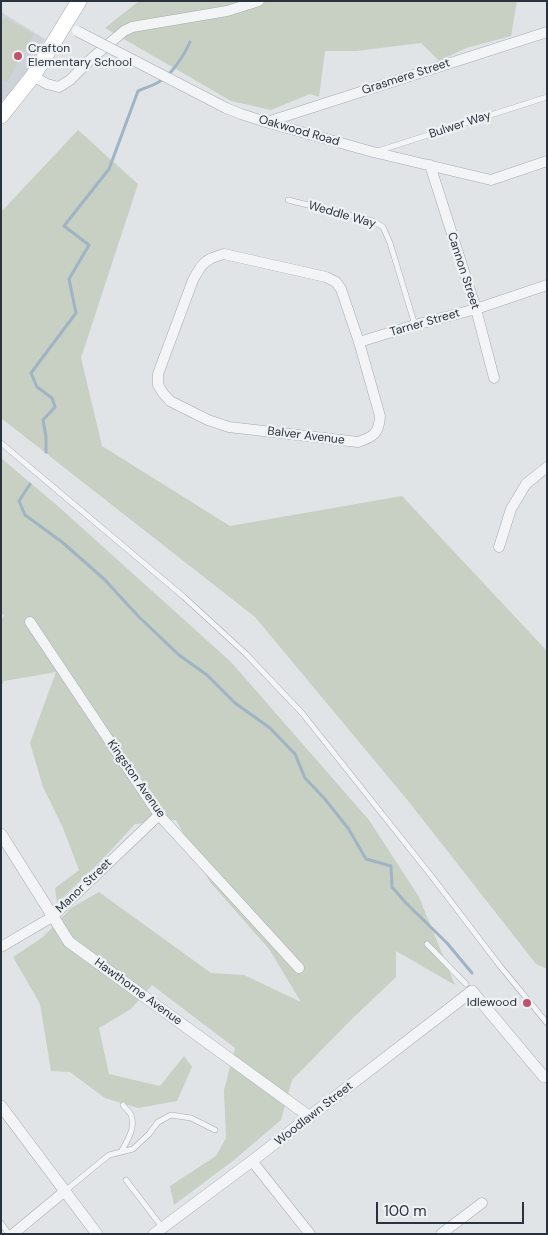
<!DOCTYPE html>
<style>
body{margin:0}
#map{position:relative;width:548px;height:1235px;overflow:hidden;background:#e0e4e7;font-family:"DM Sans",sans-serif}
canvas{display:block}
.frame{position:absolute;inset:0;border:2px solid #2a333d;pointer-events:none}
.scale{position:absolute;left:376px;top:1202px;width:148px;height:22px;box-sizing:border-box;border:2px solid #2a333d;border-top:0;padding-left:6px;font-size:15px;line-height:18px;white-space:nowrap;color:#2a333d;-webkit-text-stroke:4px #eff2f5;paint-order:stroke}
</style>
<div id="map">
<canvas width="548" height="1235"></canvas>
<div class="frame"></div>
<div class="scale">100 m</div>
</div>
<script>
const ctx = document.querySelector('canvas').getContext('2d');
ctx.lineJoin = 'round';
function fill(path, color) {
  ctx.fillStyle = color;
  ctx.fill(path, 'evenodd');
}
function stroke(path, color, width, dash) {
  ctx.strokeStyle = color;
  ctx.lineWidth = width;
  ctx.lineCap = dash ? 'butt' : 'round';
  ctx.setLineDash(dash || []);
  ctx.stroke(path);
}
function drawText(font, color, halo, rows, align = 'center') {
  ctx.font = font + ' "DM Sans",sans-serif';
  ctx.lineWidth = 4.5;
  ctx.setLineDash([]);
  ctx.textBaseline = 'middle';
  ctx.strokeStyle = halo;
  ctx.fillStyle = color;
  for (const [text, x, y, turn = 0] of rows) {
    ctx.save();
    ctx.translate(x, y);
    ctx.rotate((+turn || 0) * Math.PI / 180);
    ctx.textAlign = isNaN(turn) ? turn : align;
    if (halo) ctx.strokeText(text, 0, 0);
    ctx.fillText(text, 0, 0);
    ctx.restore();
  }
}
const built = new Path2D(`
 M1,12L45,39L26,72L9,94L1,102Z`);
const green = new Path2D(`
 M139,1H517L511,36L466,48L439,61L421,43L356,51H325L319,97L310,94L271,110L231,101L105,28Z
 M5,18L34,34L7,82L1,79V23Z
 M78,130L138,184L81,358L102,446L230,526L402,496L547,651V969L536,964L409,802L255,617L1,418V212Z
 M1,458L60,508L231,662L369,820L419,897L455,985L396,951V977L353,1018L292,1080L281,1120L234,1160L174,1205L170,1186L216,1156L226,1138L224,1090L235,1048L152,985L131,1009L99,1028L109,1074L160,1086L184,1056L192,1067L177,1101L138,1108L105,1098L70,1072L51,1071L40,1004L13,957L43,937L71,908L99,892L211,973L244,975L301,1002L269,949L210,882L176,820L135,824L102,860L57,903L55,888L79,870L63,828L43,787L30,743L56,672L4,681L1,686V621L4,615L1,613Z`);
const stream = new Path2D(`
 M46,452V437L43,420L55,407L52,398L37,387L31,373L76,313L69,279L89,245L64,226L109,169L138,91C145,88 151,86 157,83C171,76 184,56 190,42
 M30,484L19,501L25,515L62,542L104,579L139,617L179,655L207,675L235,703L270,728L295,754L305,778L324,798L348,828L366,859L391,866L392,887L406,903L447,943L472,973`);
const service = new Path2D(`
 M378,151L547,97
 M288,200L373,221L383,227L390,243L415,325
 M1,443L184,597L246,654L302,713L433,878L500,966L547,1023
 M427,944L466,984
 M121,1152C127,1141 136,1128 131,1115C130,1112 125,1108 123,1105
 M126,1180L162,1227
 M65,1191L109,1155L133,1149L149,1134L158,1122L171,1115L191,1118L215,1130
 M1,1223L9,1234`);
const minor = new Path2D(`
 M33,76L47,84L59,87L70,80L92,58L124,31L132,27L227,11L259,1
 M226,108L241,114L266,122L373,152L491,180L547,161
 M267,122L547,32
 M430,165L476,309L494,378
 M224,254L326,277L336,282L341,289L359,342L380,416C379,434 373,437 358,442L229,427L208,420L170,401L163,393L158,385V374L193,280C202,263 205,259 224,254Z
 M359,342L415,325L476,309L547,285
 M499,547L511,509L526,484L547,467
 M30,622L159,815L299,968
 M1,947L52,917L159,815
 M252,1161L310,1234
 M13,1234L65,1191
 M441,1234L482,1203`);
const tertiary = new Path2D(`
 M1,834L69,942L310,1117
 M1,1106L97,1234
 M154,1234L252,1161L472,991L544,1077L547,1075`);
const primary = new Path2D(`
 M1,116L33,76L79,1`);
const minorBridge = new Path2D(`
 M77,31L226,108`);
const markers = [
 [18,56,5,"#c0526b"],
 [527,1003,5,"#c0526b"]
];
const poiNames = [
 ["Crafton",28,49],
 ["Elementary School",28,63],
 ["Idlewood",517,1003,"right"]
];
const streetNames = [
 ["Grasmere Street",406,77,-18],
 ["Bulwer Way",460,125,-18],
 ["Oakwood Road",299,131,16],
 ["Weddle Way",342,215,16],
 ["Cannon Street",463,271,72],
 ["Tarner Street",425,323,-16],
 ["Balver Avenue",306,436,7],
 ["Kingston Avenue",136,779,55],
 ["Manor Street",84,886,-44],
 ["Hawthorne Avenue",138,992,36],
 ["Woodlawn Street",314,1114,-38]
];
fill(built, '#ced3d9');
fill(green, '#c7d0c2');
stroke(stream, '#9fb4c4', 3);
stroke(service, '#a6abb1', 6);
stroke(minor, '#a6abb1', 11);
stroke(tertiary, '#a6abb1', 12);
stroke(primary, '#a1a9b2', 16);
stroke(service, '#f2f4f6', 5);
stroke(minor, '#f2f4f6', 10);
stroke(tertiary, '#f2f4f6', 11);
stroke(primary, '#fff', 15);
stroke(minorBridge, '#a6abb1', 11, []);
stroke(minorBridge, '#f2f4f6', 10);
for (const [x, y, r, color] of markers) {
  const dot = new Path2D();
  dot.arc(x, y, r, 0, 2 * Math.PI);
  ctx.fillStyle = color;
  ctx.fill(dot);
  stroke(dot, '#eff2f5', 2);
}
drawText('12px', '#2a333d', '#eff2f5', poiNames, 'left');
drawText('12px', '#2a333d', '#eff2f5', streetNames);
</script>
